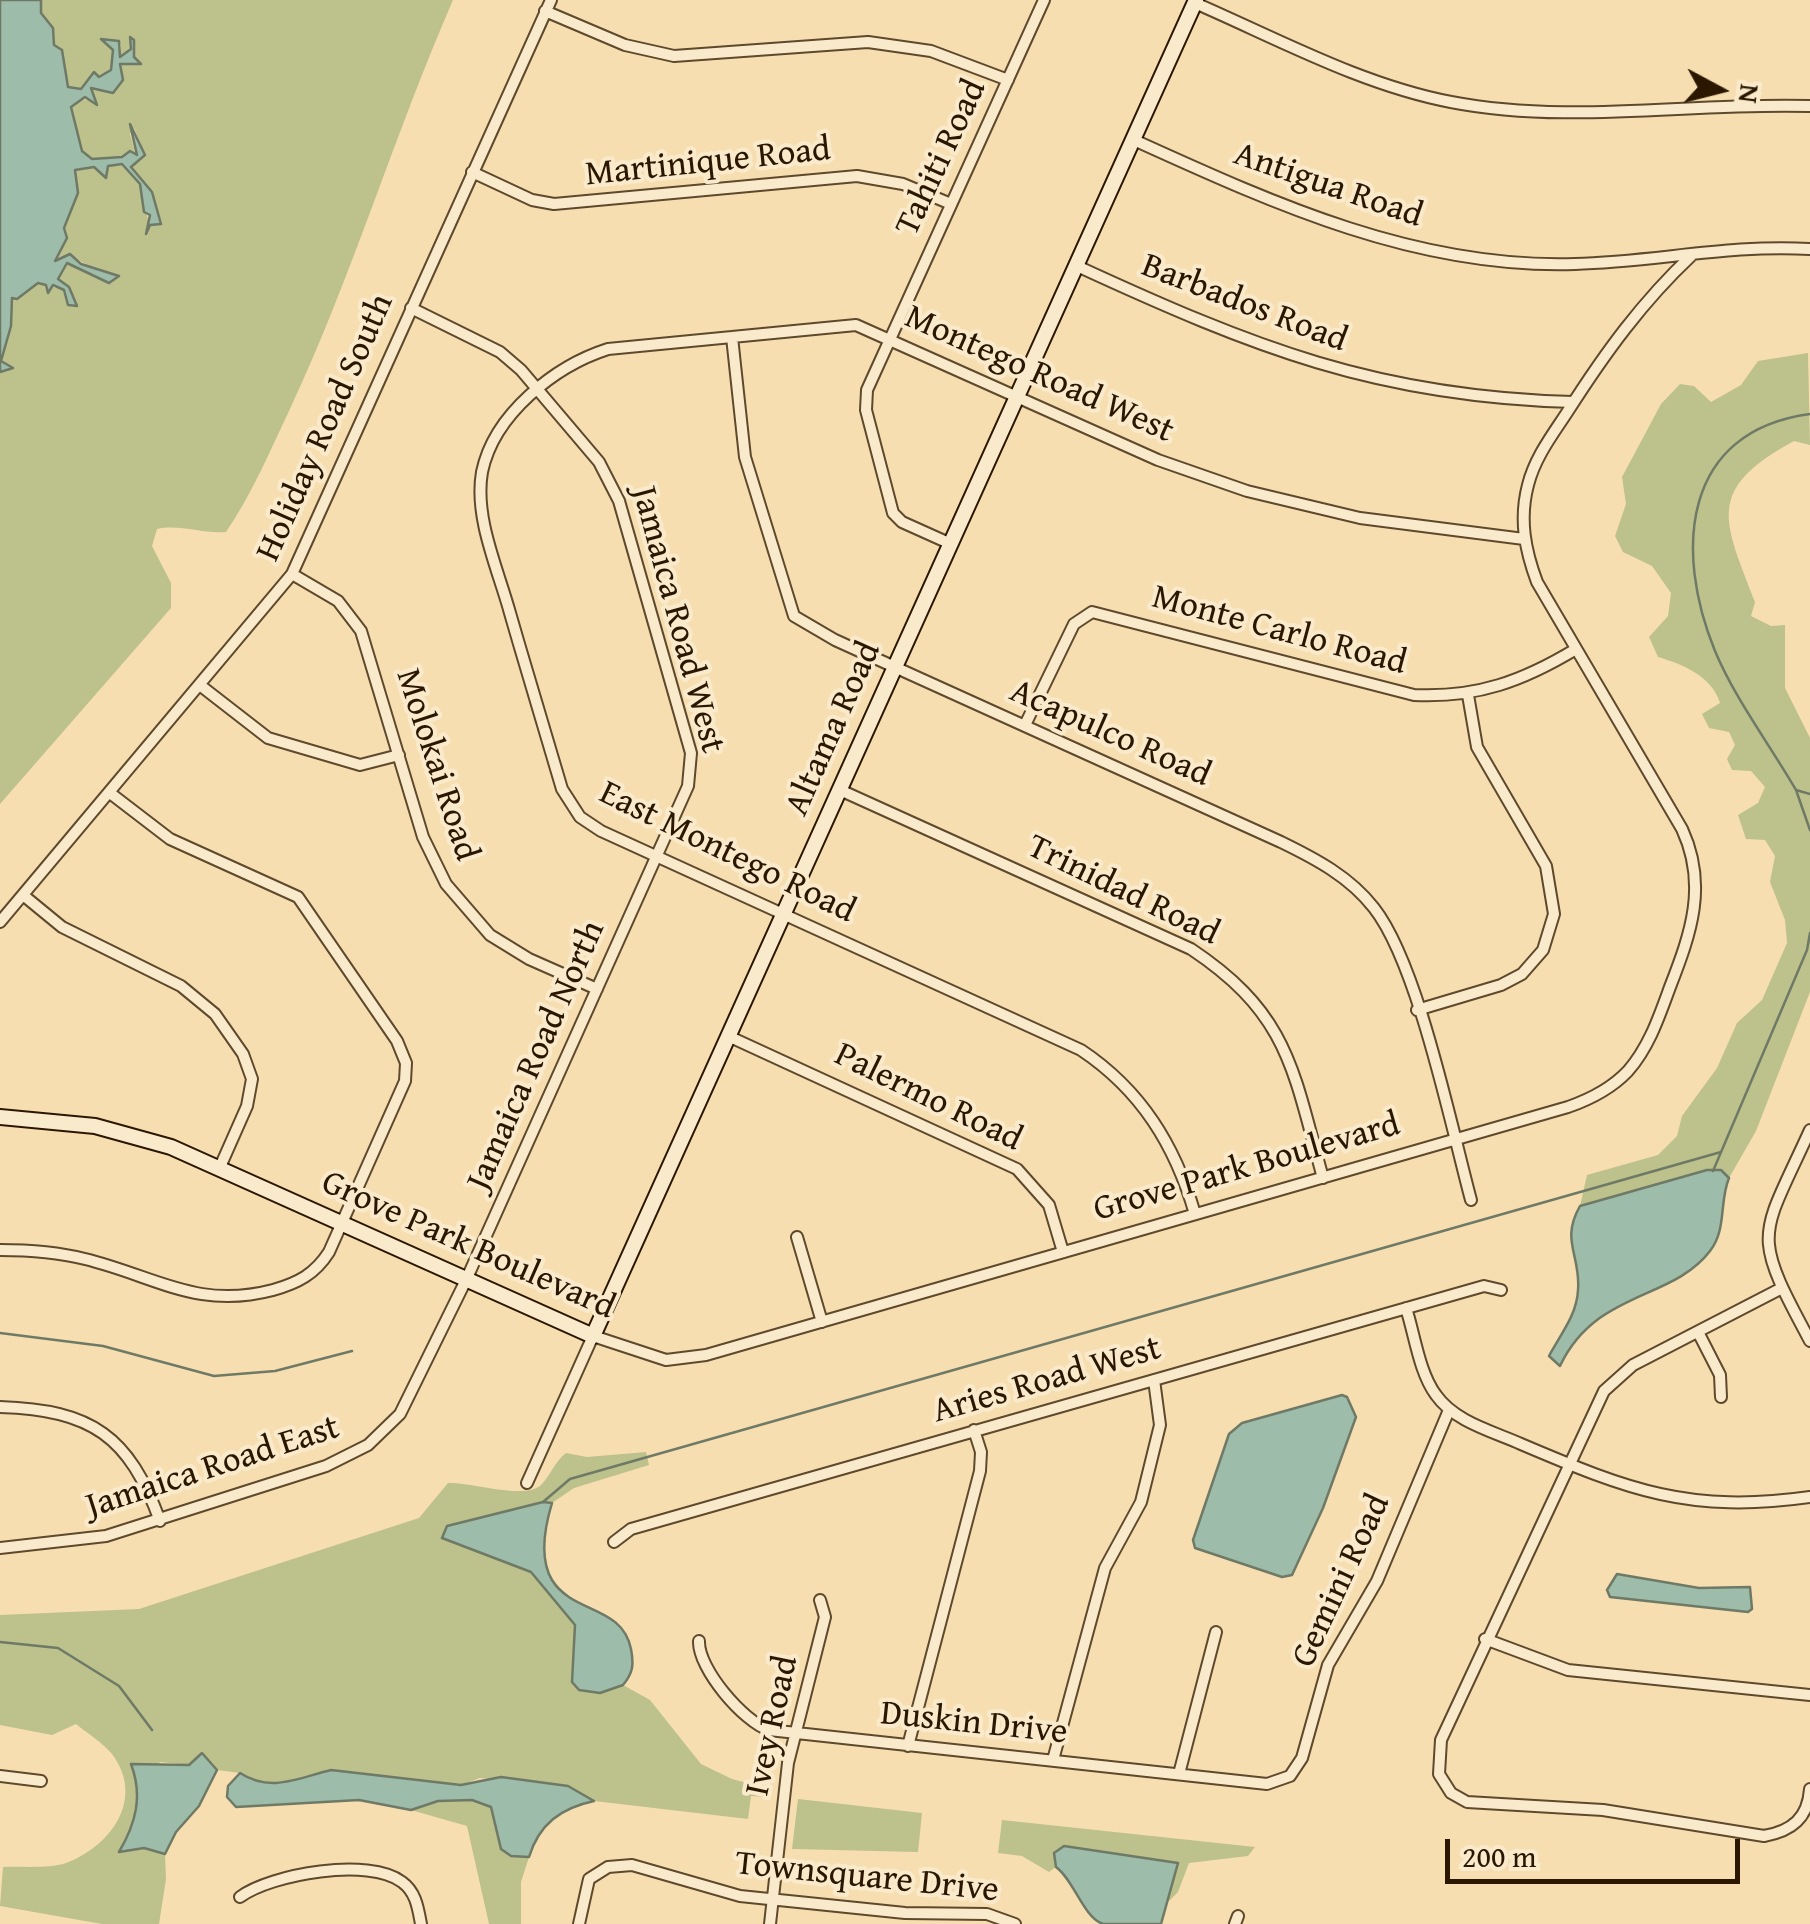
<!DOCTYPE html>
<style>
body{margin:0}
#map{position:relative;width:1810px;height:1924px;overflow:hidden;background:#f7deb1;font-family:"Gentium Book Plus",serif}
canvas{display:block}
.north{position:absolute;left:1670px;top:40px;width:100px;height:100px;-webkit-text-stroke:8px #faeacc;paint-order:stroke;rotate:97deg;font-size:28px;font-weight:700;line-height:40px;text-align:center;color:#2b1700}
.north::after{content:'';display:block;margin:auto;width:35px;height:45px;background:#2b1700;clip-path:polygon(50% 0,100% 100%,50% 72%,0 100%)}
.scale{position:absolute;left:1445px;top:1839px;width:295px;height:45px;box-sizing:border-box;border:5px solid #2b1700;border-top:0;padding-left:12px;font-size:30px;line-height:35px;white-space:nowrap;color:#2b1700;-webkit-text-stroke:8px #faeacc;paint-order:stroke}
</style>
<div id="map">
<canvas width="1810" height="1924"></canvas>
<div class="north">N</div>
<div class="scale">200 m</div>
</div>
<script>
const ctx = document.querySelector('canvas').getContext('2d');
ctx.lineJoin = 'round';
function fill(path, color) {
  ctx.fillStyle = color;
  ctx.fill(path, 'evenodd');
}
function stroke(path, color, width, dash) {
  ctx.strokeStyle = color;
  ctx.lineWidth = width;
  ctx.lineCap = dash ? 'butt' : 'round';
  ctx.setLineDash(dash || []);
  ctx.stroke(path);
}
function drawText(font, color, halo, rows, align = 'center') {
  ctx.font = font + ' "Gentium Book Plus",serif';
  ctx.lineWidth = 8;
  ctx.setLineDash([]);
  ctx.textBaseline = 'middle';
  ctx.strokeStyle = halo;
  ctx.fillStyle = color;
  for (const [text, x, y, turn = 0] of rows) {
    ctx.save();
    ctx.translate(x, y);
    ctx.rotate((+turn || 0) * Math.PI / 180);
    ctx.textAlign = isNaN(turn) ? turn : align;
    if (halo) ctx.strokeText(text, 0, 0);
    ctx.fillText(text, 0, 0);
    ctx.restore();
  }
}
const green = new Path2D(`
 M41,0H453C394,135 352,277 289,411C269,453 252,494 226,532C202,534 180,524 157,529L152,546L171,583V608L0,804V372L11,368L1,362L11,326L10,301L38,283L64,290L68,305L77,306L71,300L69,287L58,279L66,263L112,281L69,254L55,262L67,238L64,228L75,170L94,167L108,175L107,166L122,164L140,184L149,224H161L152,191L131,167L145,155L134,128L130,134L136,155L92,159L82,151L71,106L77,99L95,100L91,88L107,91L120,65L134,57L131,49L120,57L121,44L103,40L113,50L111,70L82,89L67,87L62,50L54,45L53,28L40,13Z
 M1808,353L1810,445L1794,441C1704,490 1724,520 1755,602L1751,616L1771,626L1785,625V688L1810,738V992L1756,1131L1729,1178L1721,1170H1707L1580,1206L1587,1175L1658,1155L1677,1136L1682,1116L1717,1068L1737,1023L1762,1000L1787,943L1785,920L1770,882L1775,856L1765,840L1746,839L1738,815L1758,803L1765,787L1751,771L1732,770L1727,759L1735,745L1729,732L1709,728L1702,714L1720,703C1712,676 1682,664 1658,657L1649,637L1668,616L1671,593L1652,566L1623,552L1615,536L1626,504L1622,477L1661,404L1680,384L1694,386L1711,402L1741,385L1758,361Z
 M646,1452L649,1465L574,1488L552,1503L543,1502L442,1537L531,1572L575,1625L572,1681L600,1693L623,1685L650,1700L701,1764L732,1779L769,1789L768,1797L751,1796L748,1819L594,1801L568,1786L480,1778L461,1785L331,1770L274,1786L256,1783L240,1773L217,1770L212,1762L190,1765L160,1762L139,1785L136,1814L119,1852L144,1848L165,1854L166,1879L159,1924H102L0,1906L3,1867C22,1866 48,1869 66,1863C110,1847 146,1799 112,1754C103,1743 87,1733 76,1724L52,1735L0,1725V1615L139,1609L419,1518L448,1483C471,1482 525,1500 541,1485C551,1475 554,1462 566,1453L587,1457Z
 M798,1799L922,1813L918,1852L792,1849Z
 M472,1800L491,1806L501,1849L511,1856L529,1857L521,1882V1924H489L467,1826L411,1810L438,1801Z
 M1002,1820L1255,1847L1248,1856L1189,1863L1178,1892L1168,1902L1177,1863L1064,1846L1054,1853L1056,1867L1049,1872L1022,1856L998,1853Z`);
const water = new Path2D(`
 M0,0H41V13L53,28L54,45L62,50L68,87L81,89L94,72L99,77L111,70L113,50L101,39L119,41L120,57L131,49L130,37L134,40V57L141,64H120L123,80L113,93L91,88L97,105L85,97L71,107L82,151L92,159L122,157L130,151L137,155L130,124L145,155L131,167L152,192L161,224L150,225L146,234L150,215L144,212L140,184L122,164L108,166L106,178L94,167L75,170L78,193L64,228L67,238L55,261L70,254L81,264L119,276L109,283L67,263L58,279L69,287L77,306L68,305L64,290L53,285L48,293L46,285L38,283L17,299L12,298L11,326L1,361L13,368L0,372Z
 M1707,1170H1721L1729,1178C1719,1202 1727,1229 1710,1251C1672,1301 1596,1290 1560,1366L1549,1356C1560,1335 1577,1315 1578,1290C1581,1255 1560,1241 1580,1206Z
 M1342,1395L1347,1397L1356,1417L1323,1508L1292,1575L1282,1577L1195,1548L1193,1540L1229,1434L1242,1423Z
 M543,1502L552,1503C545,1526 539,1558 552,1580C573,1614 622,1605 631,1649C634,1665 633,1673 623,1685L600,1693L579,1690L572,1682L575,1625L531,1572L442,1538L447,1526Z
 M1617,1574L1699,1588L1750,1587L1752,1609L1748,1612L1610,1597L1607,1590Z
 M202,1753L217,1770L199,1806L176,1832L165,1854L144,1848L119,1852C136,1823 143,1796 131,1764L189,1765Z
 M331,1770L461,1785L501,1777L568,1786L594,1801C561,1808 539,1824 529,1857L511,1856L501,1849L491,1807L472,1800L438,1801L411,1810L359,1800L236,1807L227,1797L228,1786L240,1773C271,1793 298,1778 331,1770Z
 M1064,1846L1178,1863L1161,1924C1144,1924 1118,1924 1103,1924C1083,1917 1074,1880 1056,1867L1054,1853Z`);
const stream = new Path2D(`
 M1810,414C1682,431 1674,551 1715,651C1735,699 1770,745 1796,790L1810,794
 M1796,790L1810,830
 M1713,1171L1807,950L1810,933
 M0,1333L103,1346L214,1376L275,1371L352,1351
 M543,1502L570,1479L1721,1152
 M0,1642L58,1648L119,1686L152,1730`);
const street = new Path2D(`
 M1195,3C1278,39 1362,85 1451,102C1570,125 1691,102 1810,106
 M545,11L625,45L674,56L868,42L931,51L1008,80
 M1134,140C1275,204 1417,269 1575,264C1654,262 1731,244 1810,249
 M472,172L532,200L554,204L857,176L903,184L951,204
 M1077,266C1253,347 1377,397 1573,402
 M732,337L745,457L794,616L835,640L1281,842C1316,859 1350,877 1374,908C1418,964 1451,1126 1471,1200
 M951,544L902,522L893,513L866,410L867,390L1044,0
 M292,574L338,601L361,631L423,837L446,884L490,935L529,959L597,989
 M201,686L268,738L360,765L399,755
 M1025,725L1074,624L1092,612L1414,695C1477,698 1523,681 1576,649
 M840,790L1191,949C1290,1015 1293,1071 1323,1178
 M23,895L62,927L181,986L215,1014L243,1054L252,1079L247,1106L220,1167
 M0,922L292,574L551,0
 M1417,1010L1501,985L1522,974L1543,950L1554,914L1546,866L1477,747L1468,695
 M728,1036L1017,1169L1049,1205L1063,1252
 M1810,1130C1760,1240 1750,1230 1810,1341
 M1195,1214C1175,1145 1141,1090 1081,1050L601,831L580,817L562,789C545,731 527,672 510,613C498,569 474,518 482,472C494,414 555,366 608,349L856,325L1158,460L1247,491L1360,518L1524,539
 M797,1237L822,1322
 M0,1250C29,1250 57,1252 85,1259C155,1276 197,1310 273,1290C298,1283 315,1274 329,1252L405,1081L406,1063L397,1041L298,897L170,839L110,793
 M1782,1288L1633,1365L1604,1391L1441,1740L1439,1774L1451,1793L1467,1802L1603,1810L1764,1836C1792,1831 1808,1818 1810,1789
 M1406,1308C1415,1336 1419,1372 1436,1395C1455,1422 1492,1431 1521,1444C1629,1490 1690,1514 1810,1497
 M1698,1332L1720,1375L1721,1397
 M0,1407C92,1410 129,1436 160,1521
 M527,1483L593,1336L666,1360L706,1355L1568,1107C1591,1099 1611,1089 1628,1071C1649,1047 1659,1017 1670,987C1691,933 1708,885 1682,829L1537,582C1525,550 1519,519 1528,485C1535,457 1553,434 1568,411C1605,353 1642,302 1692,255
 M614,1542L631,1529L1484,1286L1501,1290
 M0,1548L106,1536L326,1466L368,1445L400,1414L467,1278L688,786L691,753L619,501L599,462L521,370L500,352L411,308
 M1485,1639L1568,1670L1810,1695
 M699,1641C698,1669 744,1722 769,1730L1267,1784L1290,1776L1302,1758L1328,1665L1377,1581L1449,1410
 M908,1746L980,1471L981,1452L974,1430
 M1053,1760L1105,1568L1141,1502L1160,1425L1154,1380
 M1179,1774L1216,1632
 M0,1776L41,1781
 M240,1897C271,1874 369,1857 402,1882C416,1892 418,1908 421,1924
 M579,1924L589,1879L608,1867L632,1865L740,1896L905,1913L987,1914L1015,1924
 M770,1924L788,1763L825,1617L820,1600
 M1235,1924L1238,1916`);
const secondary = new Path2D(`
 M0,1117L95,1126L171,1147L593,1336L1196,0`);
const streetNames = [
 ["Tahiti Road",942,158,-65],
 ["Martinique Road",708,163,-6],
 ["Antigua Road",1328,186,19],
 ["Barbados Road",1244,304,21],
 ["Montego Road West",1039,375,24],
 ["Holiday Road South",326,428,-66],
 ["Jamaica Road West",677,620,75],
 ["Monte Carlo Road",1279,631,15],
 ["Altama Road",834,729,-66],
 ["Acapulco Road",1110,734,24],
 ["Molokai Road",436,765,72],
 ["East Montego Road",727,853,26],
 ["Trinidad Road",1123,891,26],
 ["Jamaica Road North",537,1056,-66],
 ["Palermo Road",928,1098,26],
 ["Grove Park Boulevard",1247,1168,-16],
 ["Grove Park Boulevard",468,1246,24],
 ["Aries Road West",1047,1381,-16],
 ["Jamaica Road East",213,1468,-18],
 ["Gemini Road",1342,1581,-65],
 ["Duskin Drive",974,1724,6],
 ["Ivey Road",773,1726,-78],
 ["Townsquare Drive",867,1878,6]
];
fill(green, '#bdc18c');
fill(water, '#9dbcaa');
stroke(water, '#6f7a66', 2.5);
stroke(stream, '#6f7a66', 2.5);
stroke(street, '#5e492c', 14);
stroke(secondary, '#2b1700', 18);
stroke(street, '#faeacc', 10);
stroke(secondary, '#faeacc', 14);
drawText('35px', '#2b1700', '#faeacc', streetNames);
</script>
